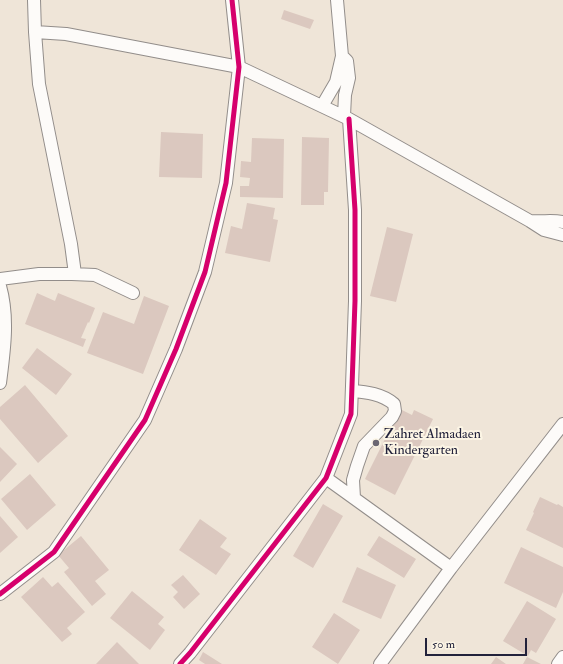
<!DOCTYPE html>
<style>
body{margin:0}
#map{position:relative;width:563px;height:664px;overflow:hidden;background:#efe5d8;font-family:"IM FELL Double Pica",serif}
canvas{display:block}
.scale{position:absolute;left:425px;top:638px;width:102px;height:18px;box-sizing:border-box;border:2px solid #22223b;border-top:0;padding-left:5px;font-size:12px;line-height:14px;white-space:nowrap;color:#22223b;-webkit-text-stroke:3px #fcf5e5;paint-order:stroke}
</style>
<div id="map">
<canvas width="563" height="664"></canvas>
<div class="scale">50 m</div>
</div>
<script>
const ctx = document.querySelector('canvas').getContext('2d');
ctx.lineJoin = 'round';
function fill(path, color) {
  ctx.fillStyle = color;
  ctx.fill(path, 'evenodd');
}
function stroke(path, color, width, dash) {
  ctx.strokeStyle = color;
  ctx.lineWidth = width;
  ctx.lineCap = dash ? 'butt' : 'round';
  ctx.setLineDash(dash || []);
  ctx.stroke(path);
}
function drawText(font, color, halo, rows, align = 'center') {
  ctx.font = font + ' "IM FELL Double Pica",serif';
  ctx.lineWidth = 4;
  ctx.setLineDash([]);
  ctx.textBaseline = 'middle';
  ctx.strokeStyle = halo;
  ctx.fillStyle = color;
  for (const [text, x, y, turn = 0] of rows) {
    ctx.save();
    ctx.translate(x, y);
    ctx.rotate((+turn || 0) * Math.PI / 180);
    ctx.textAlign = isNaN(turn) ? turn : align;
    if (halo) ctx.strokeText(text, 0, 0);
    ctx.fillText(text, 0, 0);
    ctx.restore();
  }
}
const building = new Path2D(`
 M284,10L314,20L310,29L281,19Z
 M161,132L203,134L202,178L159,177Z
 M302,137L329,138L328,192H324V205H301Z
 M252,138L284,139L283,198L240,197V186H249L250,178L240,177L241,161L251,162Z
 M247,203L275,208L273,219L278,220L270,262L225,253L231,226L242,229Z
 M387,227L413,234L396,302L370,296Z
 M37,293L55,301L58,293L95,308L89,323L88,322L81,338L86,339L83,347L25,324Z
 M144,296L169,306L143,374L87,353L103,312L134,324Z
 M37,348L72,374L56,395L22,368Z
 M25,385L68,436L38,463L0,419V407Z
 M400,409L412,415L414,410L433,419L395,495L365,479Z
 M0,447L17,464L0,482Z
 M30,474L56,505L27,530L1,499Z
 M540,497L557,505L558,504L563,507V548L526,530L534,513L533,512Z
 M323,504L343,516L313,568L293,556Z
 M0,516L18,537L0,553Z
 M200,519L227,538L220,547L231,554L216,575L179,550Z
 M81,536L109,570L95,581L106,594L92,606L64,572L69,568L58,555Z
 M379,536L416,559L404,578L367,555Z
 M521,547L563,567V592L556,608L504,583Z
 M357,567L396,585L381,619L342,602Z
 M183,575L200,594L184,609L173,597L178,592L171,585Z
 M43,577L52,587L58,582L85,612L67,628L72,634L62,642L21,597Z
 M132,591L164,617L158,624L165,630L150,650L110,618Z
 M527,601L556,619L536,653L531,650L528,656L503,641Z
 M334,613L360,630L338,664L312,647Z
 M117,642L139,664H96Z
 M203,652L222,664H205L199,660Z
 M496,657L506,664H491Z
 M527,657L541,664H523Z`);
const street = new Path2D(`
 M34,0L35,32L39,84L71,244L75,274
 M35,32L66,34L239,67L349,119L530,221L544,230L563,235
 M342,56L347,61L349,78L345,95L344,116
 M322,106L336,82L342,56L337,0
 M531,221C542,222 553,220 563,222
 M0,279L39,274H72L95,275L133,293
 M0,286C9,318 4,351 0,383
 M352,391C367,392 382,394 394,404L395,411L392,417L364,446L357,466L353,480L354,498
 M326,478L451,568
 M0,594L54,552L145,420L176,349L205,272L226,183L239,67L232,0
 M180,664L190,653L326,478L351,414L355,301V210L349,119
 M380,664L451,568L563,424
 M558,664L563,657`);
const cycleway = new Path2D(`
 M0,594L54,552L145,420L176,349L205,272L226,183L239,67L232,0
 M180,664L190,653L326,478L351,414L355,301V210L349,119`);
const markers = [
 [376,443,4,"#6a6672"]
];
const poiNames = [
 ["Zahret Almadaen",384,435],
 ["Kindergarten",384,451]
];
fill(building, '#dbc8bf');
stroke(street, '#928d8a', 14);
stroke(street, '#fdfbf9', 12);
stroke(cycleway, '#d6006c', 5);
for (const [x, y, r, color] of markers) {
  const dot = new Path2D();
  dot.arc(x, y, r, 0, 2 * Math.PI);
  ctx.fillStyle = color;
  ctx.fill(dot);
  stroke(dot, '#fcf5e5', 1.5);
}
drawText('14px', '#22223b', '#fcf5e5', poiNames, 'left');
</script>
